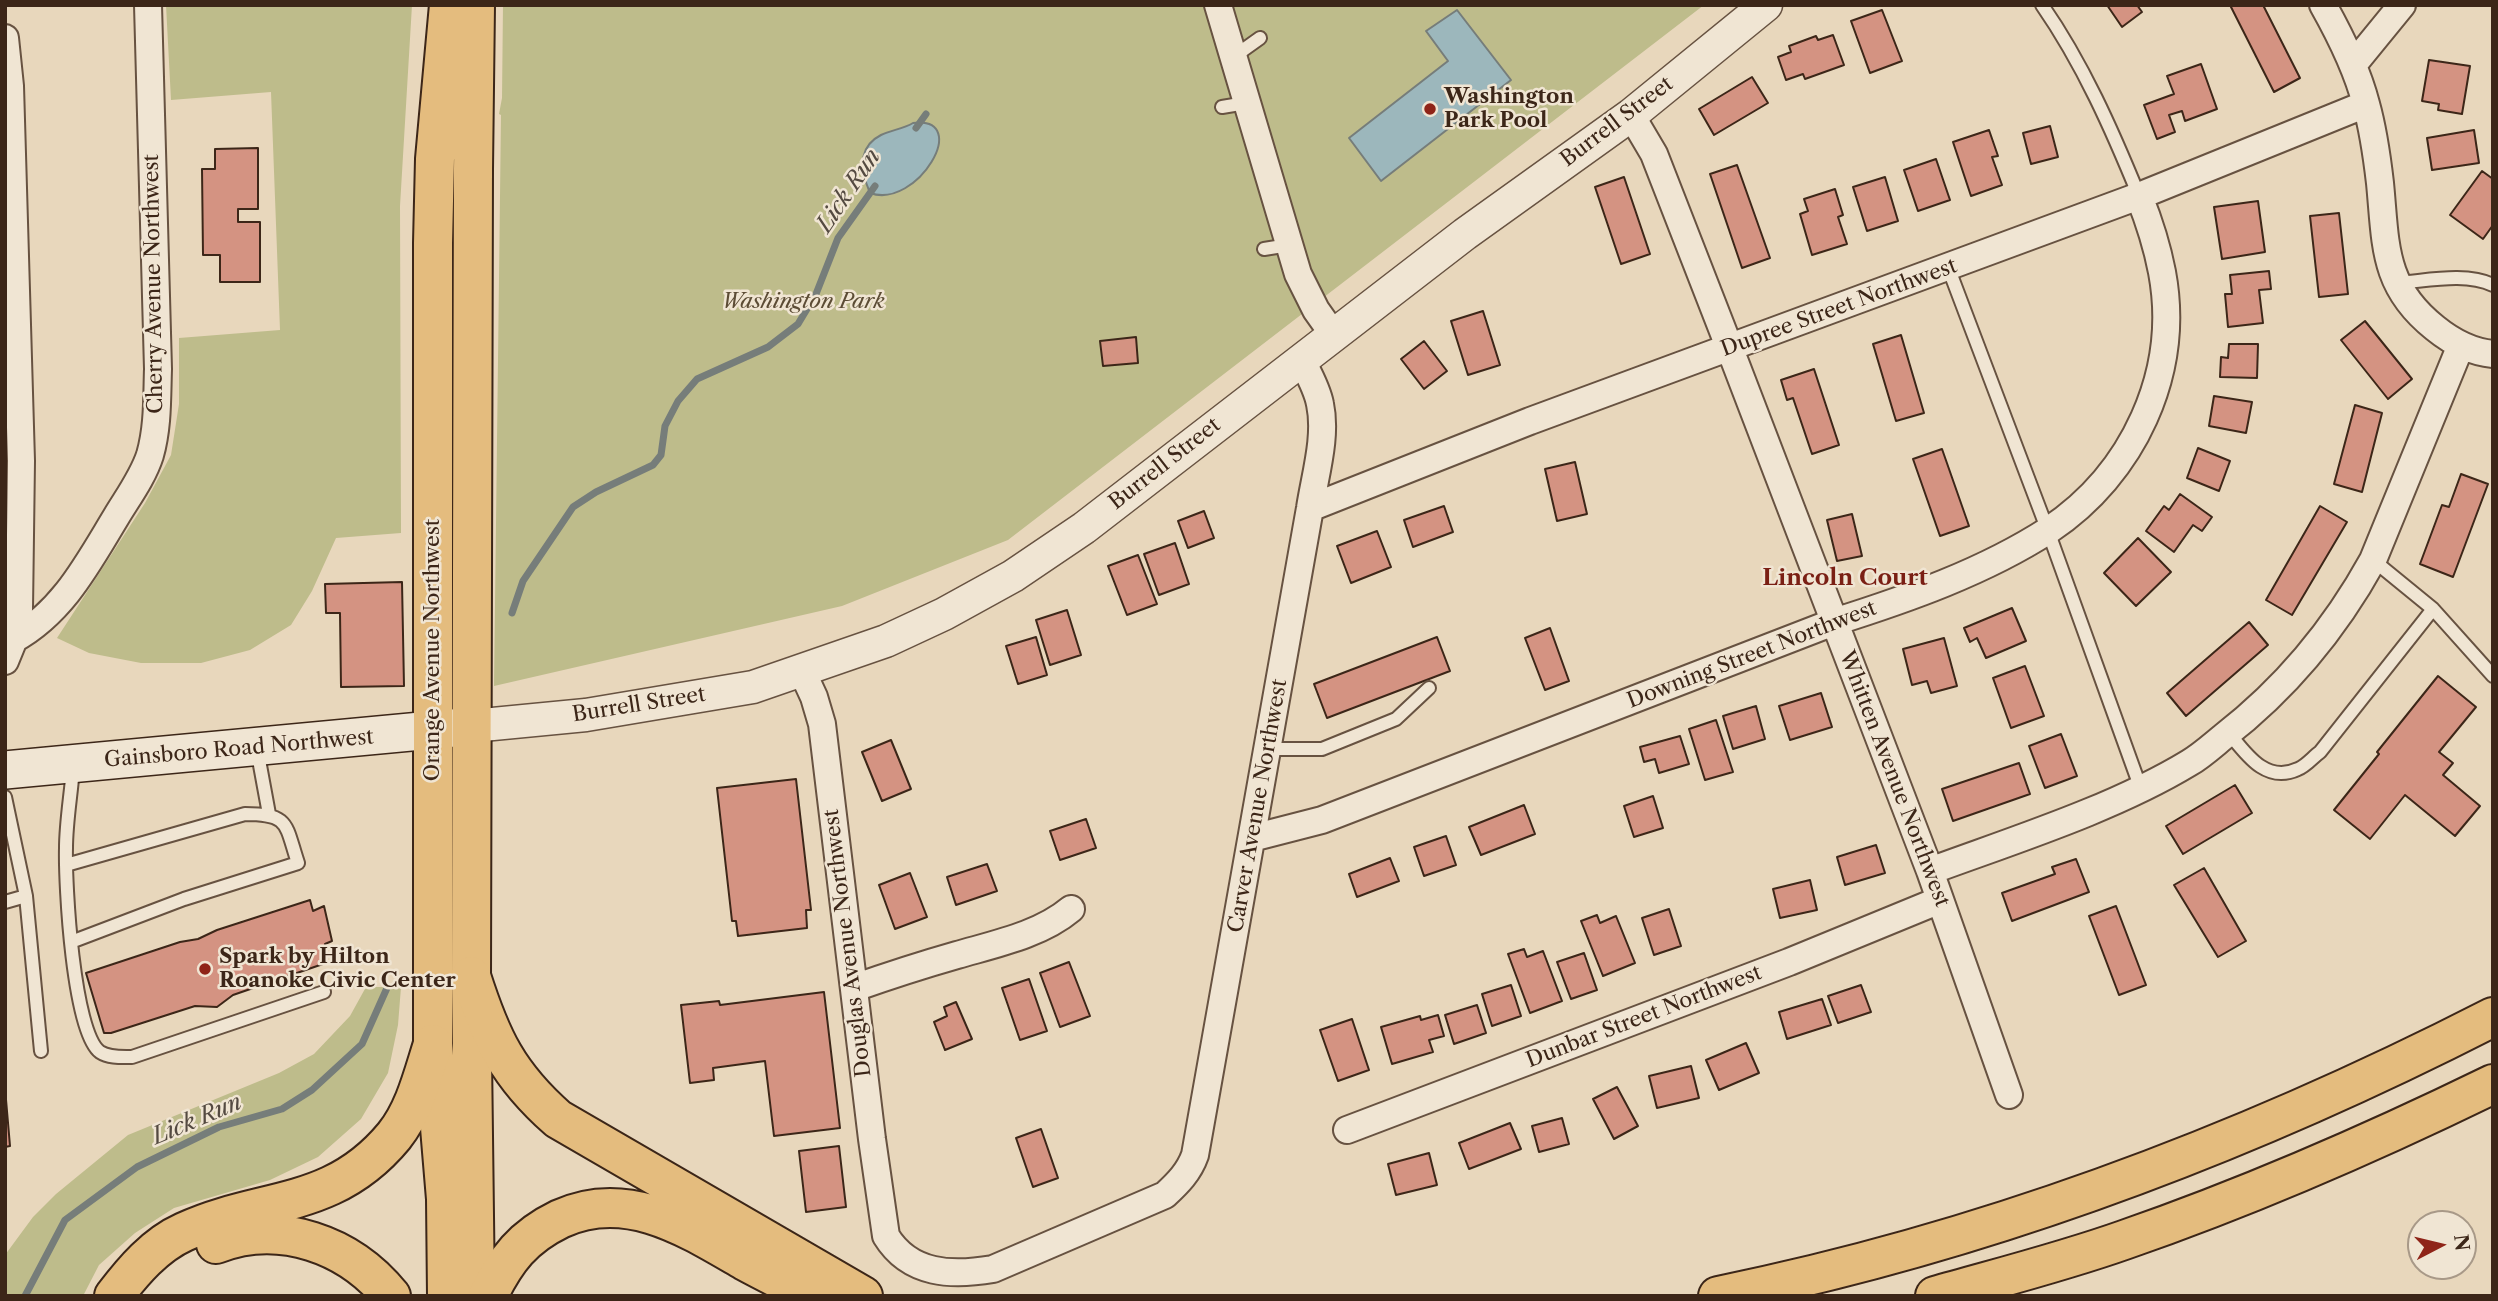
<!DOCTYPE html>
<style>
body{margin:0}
#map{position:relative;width:2498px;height:1301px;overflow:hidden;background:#e8d7bc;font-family:"Libre Caslon Text",serif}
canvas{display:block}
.frame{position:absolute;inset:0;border:7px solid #3c2618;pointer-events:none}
.north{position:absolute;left:2407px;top:1210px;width:70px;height:70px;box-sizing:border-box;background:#f0e5d3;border:2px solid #a89988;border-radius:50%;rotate:83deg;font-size:19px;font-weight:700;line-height:28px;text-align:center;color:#3c2618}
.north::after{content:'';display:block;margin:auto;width:24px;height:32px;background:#8f2418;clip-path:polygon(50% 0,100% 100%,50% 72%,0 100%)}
</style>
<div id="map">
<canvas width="2498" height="1301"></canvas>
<div class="frame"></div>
<div class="north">N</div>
</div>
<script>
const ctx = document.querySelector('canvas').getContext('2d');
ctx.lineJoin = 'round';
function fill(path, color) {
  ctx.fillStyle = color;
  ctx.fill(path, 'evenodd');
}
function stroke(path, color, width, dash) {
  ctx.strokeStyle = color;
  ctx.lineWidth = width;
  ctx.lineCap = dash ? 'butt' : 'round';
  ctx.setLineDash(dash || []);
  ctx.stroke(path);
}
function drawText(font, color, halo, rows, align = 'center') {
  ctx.font = font + ' "Libre Caslon Text",serif';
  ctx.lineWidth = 5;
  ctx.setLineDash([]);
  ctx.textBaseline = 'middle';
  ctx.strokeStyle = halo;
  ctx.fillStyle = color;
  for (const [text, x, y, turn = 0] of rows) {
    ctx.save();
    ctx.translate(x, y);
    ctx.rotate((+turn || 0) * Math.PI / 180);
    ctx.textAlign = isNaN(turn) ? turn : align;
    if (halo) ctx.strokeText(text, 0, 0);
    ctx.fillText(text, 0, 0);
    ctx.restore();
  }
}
const green = new Path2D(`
 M166,5H412L400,206L401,533L336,538L312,591L291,625L250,650L201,663H141L89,653L57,638L145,503L171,455L179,404V338L280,330L271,92L171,100Z
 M503,5H1704L1008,540L842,606L494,686L501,115L499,114L502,98Z
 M366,987H401L398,1025L388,1073L361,1119L318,1157L270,1180L174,1208L135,1233L99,1265L83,1296H5V1255L33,1217L56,1194L128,1135L279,1073L314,1054L350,1016Z`);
const water = new Path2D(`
 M1457,10L1511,80L1381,181L1349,138L1448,61L1426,31Z
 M913,123C973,116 917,210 870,193C861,172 857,147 881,135C891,130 903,129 913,123Z`);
const stream = new Path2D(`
 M916,128L926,114
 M512,613L523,581L573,507L596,492L653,465L661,455L665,426L678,401L697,379L768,347L798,324L816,294L838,238L875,186
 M25,1296L65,1220L137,1167L219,1127L282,1109L312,1090L362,1044L387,988`);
const building = new Path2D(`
 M2107,5H2137L2142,12L2122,27Z
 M2230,5H2263L2300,78L2274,92Z
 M1882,10L1902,61L1870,73L1851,21Z
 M1833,35L1844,65L1805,79L1803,74L1786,80L1778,57L1791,52L1789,46L1816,36L1818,40Z
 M2429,60L2470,66L2462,114L2438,110L2439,104L2422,101Z
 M2201,64L2217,109L2185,121L2182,111L2169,115L2175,132L2157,139L2144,105L2174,94L2167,76Z
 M1752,77L1768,103L1714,135L1699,109Z
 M2050,126L2058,157L2031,164L2023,133Z
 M1989,130L1998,156L1992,157L2002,185L1971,196L1953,142Z
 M2474,130L2479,163L2432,170L2427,138Z
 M258,148V209H238V222H260V282H220V255H203L202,169H215V149Z
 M1936,159L1950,200L1918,211L1904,170Z
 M1737,165L1770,258L1742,268L1710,174Z
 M2482,171L2493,179V225L2483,239L2450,215Z
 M1624,177L1650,254L1621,264L1595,187Z
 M1885,177L1898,221L1867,231L1853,187Z
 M1835,189L1843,215L1838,217L1847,244L1812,255L1800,214L1808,211L1804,199Z
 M2258,201L2265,252L2222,259L2214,207Z
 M2339,213L2348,294L2319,297L2310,216Z
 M2269,271L2271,289L2259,290L2263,323L2228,327L2225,294H2232L2230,275Z
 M1483,311L1500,365L1468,375L1451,321Z
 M2365,321L2412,379L2388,399L2341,340Z
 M1901,335L1924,413L1896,421L1873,344Z
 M1136,337L1138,363L1103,366L1100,341Z
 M1424,341L1447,371L1424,389L1401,359Z
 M2229,344H2258L2257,378L2220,377L2221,357L2228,358Z
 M1814,369L1839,445L1812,454L1793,398L1787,400L1781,380Z
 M2214,396L2252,402L2246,433L2209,426Z
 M2355,405L2382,413L2362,492L2334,484Z
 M2198,448L2230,461L2219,491L2187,478Z
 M1942,449L1969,526L1940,536L1913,459Z
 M1575,462L1587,514L1557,521L1545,469Z
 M2461,474L2488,484L2453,577L2420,564L2442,505L2449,507Z
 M2180,494L2212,517L2202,531L2193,525L2174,552L2146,531L2164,506L2169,510Z
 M1444,506L1453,532L1413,547L1404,520Z
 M2320,506L2347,522L2292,615L2266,600Z
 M1204,511L1214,538L1188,548L1178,521Z
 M1852,514L1862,556L1837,561L1827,520Z
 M1377,531L1391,567L1351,583L1337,546Z
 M2138,538L2171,572L2136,606L2104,573Z
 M1175,543L1189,584L1159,595L1144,554Z
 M1138,555L1157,604L1127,615L1108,566Z
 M402,582L404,686L341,687L340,613H326L325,584Z
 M2012,608L2026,641L1986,658L1977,638L1970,642L1964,628Z
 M1067,610L1081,655L1050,665L1036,620Z
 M2249,622L2268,645L2186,716L2167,693Z
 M1550,628L1569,681L1545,690L1525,638Z
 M1036,637L1047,675L1018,684L1006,646Z
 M1437,637L1450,671L1327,718L1314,684Z
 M1944,638L1957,686L1931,693L1927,681L1912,685L1903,649Z
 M2025,666L2044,716L2011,728L1993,678Z
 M2438,676L2476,707L2439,752L2453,763L2443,775L2480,806L2455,836L2405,795L2370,839L2334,810L2379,754L2377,752Z
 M1821,693L1832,727L1790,740L1779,706Z
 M1756,706L1765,739L1733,749L1723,716Z
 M1716,720L1733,772L1705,780L1689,729Z
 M2061,734L2077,776L2045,788L2029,746Z
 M1680,736L1689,764L1659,773L1655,759L1644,762L1640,747Z
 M891,740L911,789L882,801L862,752Z
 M2019,763L2030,794L1953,821L1942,789Z
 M796,779L811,910H806L807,928L738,936L736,921H732L717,788Z
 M2235,785L2252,813L2183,854L2166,826Z
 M1653,796L1663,828L1634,837L1624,806Z
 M1524,805L1535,834L1481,855L1469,827Z
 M1086,819L1096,848L1060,860L1050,831Z
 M1446,836L1456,865L1424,876L1414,847Z
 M1876,845L1885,873L1845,885L1837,857Z
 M1390,858L1399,881L1357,897L1349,874Z
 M2076,859L2089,892L2012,921L2002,893L2055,874L2052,867Z
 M987,864L997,891L956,905L947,877Z
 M2204,868L2246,941L2218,957L2174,885Z
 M910,873L927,917L895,929L879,885Z
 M1810,880L1817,910L1780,918L1773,889Z
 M310,900L313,911L324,906L332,941L325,944L323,964L233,995L217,1007L195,1006L111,1033H104L86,973L180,942L198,939L217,930Z
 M2116,906L2146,985L2119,995L2089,916Z
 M1669,909L1681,946L1654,955L1642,918Z
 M1597,915L1600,923L1616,916L1635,963L1603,976L1581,921Z
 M1524,949L1527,957L1543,951L1562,1001L1530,1013L1508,954Z
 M1584,953L1597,990L1571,999L1557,962Z
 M1069,962L1090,1016L1060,1027L1040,973Z
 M1029,979L1047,1031L1020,1040L1002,988Z
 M1511,985L1521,1016L1492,1026L1482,994Z
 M1861,985L1871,1012L1838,1023L1828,996Z
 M824,992L840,1128L774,1136L765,1061L713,1068L714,1080L690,1083L681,1005L719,1001L720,1005Z
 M1822,999L1831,1025L1787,1039L1779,1012Z
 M956,1002L972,1039L945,1050L934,1022L947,1016L944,1007Z
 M1477,1005L1486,1033L1454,1044L1445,1015Z
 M1438,1015L1444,1036L1429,1040L1433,1052L1392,1064L1381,1027L1420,1016L1421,1020Z
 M1352,1019L1369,1070L1338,1081L1320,1030Z
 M1746,1043L1759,1073L1719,1090L1706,1060Z
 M1691,1066L1699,1098L1657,1108L1649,1076Z
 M1617,1087L1638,1126L1614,1139L1593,1099Z
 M5,1088L10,1146L5,1147Z
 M1562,1118L1569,1144L1539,1152L1532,1126Z
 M1510,1123L1521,1149L1469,1169L1459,1143Z
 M1041,1129L1058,1178L1033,1187L1016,1138Z
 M839,1146L846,1207L806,1212L799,1151Z
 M1429,1153L1437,1185L1396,1195L1388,1164Z`);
const service = new Path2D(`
 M2042,5C2083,64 2112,130 2139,196
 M1232,58L1260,38
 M1222,107L1246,103
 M1264,249L1289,245
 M1948,267L2048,531L2141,789
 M2397,283C2427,281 2465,272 2493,285
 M2373,560L2433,609L2493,676
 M2229,733C2246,754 2266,784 2298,769C2306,766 2313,757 2320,752L2433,609
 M257,749L269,814
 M1268,749H1322L1396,719L1429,688
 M73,768C71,795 66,822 66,848C65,884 73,1032 100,1052C109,1058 122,1057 132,1057L324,992
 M5,797L26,896L41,1051
 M66,865L245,814C290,814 285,824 298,863L184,899L71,942
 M5,902L26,896`);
const minor = new Path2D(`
 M1218,5L1298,274L1316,310L1333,334
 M2323,5C2341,37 2357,69 2366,104C2373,129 2377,157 2380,183C2386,244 2382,286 2435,328C2451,341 2472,352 2493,354
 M5,38L10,86L21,461L19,609L14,639L5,661
 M2353,65L2402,5
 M1631,115L1654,154L1730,349L1930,871L2009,1095
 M1310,508L1530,421L2139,196L2366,104
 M14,639C63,612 88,563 116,517C128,497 143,477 150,455C158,427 157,398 158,369L148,5
 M802,671L814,697L822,724L872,1139L886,1236C910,1275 952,1276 993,1269L1165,1195C1178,1183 1189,1172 1195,1155L1310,508C1315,475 1327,437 1320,404C1317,388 1308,373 1301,359
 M1252,838L1322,820L1834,622C1907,599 1984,572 2049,530C2133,474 2181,373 2162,272C2157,246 2149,221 2139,196
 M1930,871C2014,840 2113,809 2189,763C2201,756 2212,746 2223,737C2285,689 2335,629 2373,560L2461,345
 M854,988C888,976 922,965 957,955C995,944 1040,935 1071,909
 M1347,1130L1789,962L1940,900`);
const tertiary = new Path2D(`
 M472,726L586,715L753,687L886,641L944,614L1013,576L1084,528L1465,234L1631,115L1766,5`);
const secondary = new Path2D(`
 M5,770L464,727`);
const primary = new Path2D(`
 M447,1296L446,1199L433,1044V243L435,159L449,5
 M475,1296L471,976L473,169L475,5`);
const motorway = new Path2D(`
 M471,976C491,1039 508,1075 558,1119L863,1296
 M216,1244C280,1219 350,1245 391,1296
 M114,1296C133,1271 155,1245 184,1232C262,1196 332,1211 394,1136C415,1110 423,1075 433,1044
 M488,1296C506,1259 523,1237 560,1219C627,1188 688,1228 745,1261C767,1273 790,1284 812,1296
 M1718,1296C1989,1241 2247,1143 2493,1017
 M1935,1296C1998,1278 2062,1262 2124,1240C2251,1196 2372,1143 2493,1084`);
const markers = [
 [1430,109,7,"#8f2418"],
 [205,969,7,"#8f2418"]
];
const poiNames = [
 ["Washington",1444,97],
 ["Park Pool",1444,121],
 ["Spark by Hilton",219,957],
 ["Roanoke Civic Center",219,981]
];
const streetNames = [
 ["Burrell Street",1617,122,-37],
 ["Cherry Avenue Northwest",154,284,-91],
 ["Dupree Street Northwest",1839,308,-20],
 ["Burrell Street",1165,464,-38],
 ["Orange Avenue Northwest",433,650,-90],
 ["Downing Street Northwest",1752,655,-21],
 ["Burrell Street",639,705,-9],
 ["Gainsboro Road Northwest",239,749,-5],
 ["Whitten Avenue Northwest",1894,779,69],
 ["Carver Avenue Northwest",1258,806,-80],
 ["Douglas Avenue Northwest",848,943,-97],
 ["Dunbar Street Northwest",1644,1017,-21]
];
const parkNames = [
 ["Washington Park",803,302]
];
const waterNames = [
 ["Lick Run",849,191,-56],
 ["Lick Run",197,1120,-23]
];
const neighbourhoodNames = [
 ["Lincoln Court",1845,578]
];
fill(green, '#bebc8b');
fill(water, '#9cb7bc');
stroke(water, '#767d7a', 2);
stroke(stream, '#767d7a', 7);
fill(building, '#d49382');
stroke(building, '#3c2618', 2);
stroke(service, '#675241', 16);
stroke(minor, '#675241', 30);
stroke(tertiary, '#675241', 35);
stroke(secondary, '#3c2618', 40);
stroke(primary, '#3c2618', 42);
stroke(motorway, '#3c2618', 42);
stroke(service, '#f0e5d3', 12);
stroke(minor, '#f0e5d3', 26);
stroke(tertiary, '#f0e5d3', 32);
stroke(secondary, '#f0e5d3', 37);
stroke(primary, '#e4bc7e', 38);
stroke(motorway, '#e4bc7e', 38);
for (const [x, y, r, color] of markers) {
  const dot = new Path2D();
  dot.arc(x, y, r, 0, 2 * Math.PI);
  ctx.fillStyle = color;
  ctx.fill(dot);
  stroke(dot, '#f0e5d3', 2.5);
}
drawText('bold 21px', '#3c2618', '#f0e5d3', poiNames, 'left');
drawText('21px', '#3c2618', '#f0e5d3', streetNames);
drawText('italic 21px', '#5c4c35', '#f0e5d3', parkNames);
drawText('italic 23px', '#544a41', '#f0e5d3', waterNames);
drawText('bold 23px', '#7a1f14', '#f0e5d3', neighbourhoodNames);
</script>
